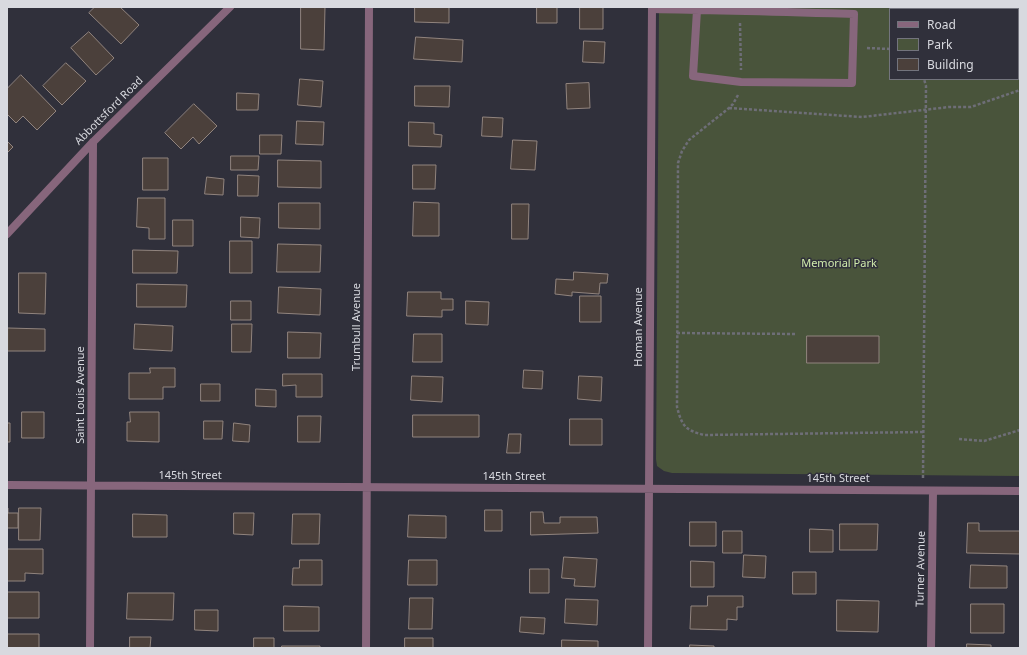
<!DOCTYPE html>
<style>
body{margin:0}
#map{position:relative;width:1027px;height:655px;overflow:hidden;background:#30303b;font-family:"Noto Sans",sans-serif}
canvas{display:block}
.frame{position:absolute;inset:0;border:8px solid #d8d9df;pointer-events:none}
.legend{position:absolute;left:889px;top:8px;width:130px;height:72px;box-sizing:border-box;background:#30303b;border:1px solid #73747d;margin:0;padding:5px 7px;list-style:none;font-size:12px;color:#d8d9df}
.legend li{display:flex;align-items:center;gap:8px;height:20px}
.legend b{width:20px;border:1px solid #73747d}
</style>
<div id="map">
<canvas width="1027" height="655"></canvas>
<div class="frame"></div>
<ul class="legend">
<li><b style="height:5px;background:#87667c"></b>Road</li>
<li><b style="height:11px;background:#49543b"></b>Park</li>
<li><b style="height:11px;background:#4b403b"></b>Building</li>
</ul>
</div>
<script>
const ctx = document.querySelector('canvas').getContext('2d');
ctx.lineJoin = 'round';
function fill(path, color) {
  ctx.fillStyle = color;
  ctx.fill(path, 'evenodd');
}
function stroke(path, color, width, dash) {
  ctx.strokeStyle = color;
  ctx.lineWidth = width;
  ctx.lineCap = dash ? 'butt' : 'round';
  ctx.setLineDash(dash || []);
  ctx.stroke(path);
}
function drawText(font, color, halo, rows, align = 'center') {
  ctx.font = font + ' "Noto Sans",sans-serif';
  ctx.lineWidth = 3;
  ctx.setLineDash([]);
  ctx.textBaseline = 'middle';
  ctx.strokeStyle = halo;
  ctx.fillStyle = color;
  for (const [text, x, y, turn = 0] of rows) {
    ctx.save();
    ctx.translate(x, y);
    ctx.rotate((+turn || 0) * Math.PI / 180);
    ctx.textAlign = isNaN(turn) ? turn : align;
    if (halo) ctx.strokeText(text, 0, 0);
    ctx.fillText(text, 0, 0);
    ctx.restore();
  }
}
const green = new Path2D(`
 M659,7H1020V476L672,473L664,471L657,466L656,459ZM890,9H1018V79H890Z`);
const building = new Path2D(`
 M95,7H120L139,25L121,44L89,13Z
 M301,7H325L324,50L301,49Z
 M415,7H449V23L415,22Z
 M537,7H557V23H537Z
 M580,7H603V29H580Z
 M89,32L114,58L96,75L71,48Z
 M416,37L463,40L462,62L414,59Z
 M584,41L605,42L604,63L583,62Z
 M66,63L86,81L62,105L43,86Z
 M21,75L56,111L37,130L23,116L16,123L7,114V89Z
 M300,79L323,81L321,107L298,105Z
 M589,83L590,108L567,109L566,84Z
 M415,86H450L449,107L415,106Z
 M237,93L259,94L258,110H237Z
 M194,104L217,126L199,144L193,137L181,149L165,133Z
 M483,117L503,118L502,137L482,136Z
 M297,121L324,122L323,145L296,144Z
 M409,122L434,123V134L442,135L441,147L409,146Z
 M260,135H282L281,154H260Z
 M513,140L537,141L535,170L511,169Z
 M7,141L13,147L7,153Z
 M231,156H259L258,170H231Z
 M143,158H168V190H143Z
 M278,160L321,161V188L278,187Z
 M413,165H436L435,189H413Z
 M238,175L259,176L258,196H238Z
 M207,177L224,179L223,195L205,194Z
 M138,198H165V239H149V228L137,227Z
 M414,202L439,203V236H413Z
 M279,203H320V229L279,228Z
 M512,204H529L528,239H512Z
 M241,217L260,218L259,238L241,237Z
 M173,220H193V246H173Z
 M230,241H252V273H230Z
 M278,244L321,245L320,272H277Z
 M133,250L178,251L177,273H133Z
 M574,272L608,274L607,283H600L599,294L572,292V296L555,294L556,279L573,280Z
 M19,273H46L45,314L19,313Z
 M137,284L187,285L186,307H137Z
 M279,287L321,289L320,315L278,313Z
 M408,292H441V299H453V310H442V317L407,316Z
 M580,296H601V322H580Z
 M231,301H251V320H231Z
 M466,301L489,302L488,325L466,324Z
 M135,324L173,326L172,351L134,349Z
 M232,324H252L251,352H232Z
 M8,328L45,329V351H8Z
 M288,332L321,333L320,358H288Z
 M414,334H442V362H413Z
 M807,336H879V363H807Z
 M150,368H175V387H163V399H129V373H150Z
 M524,370L543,371L542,389L523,388Z
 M283,374H322V397H296V385L283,386Z
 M412,376L443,377L442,402L411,400Z
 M579,376L602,377L601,401L578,399Z
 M201,384H220V401H201Z
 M256,389L276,390V407L256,406Z
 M22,412H44V438H22Z
 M130,412H159V442L127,441V422H130Z
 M413,415H479V437H413Z
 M298,416H321L320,442H298Z
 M570,419H602V445H570Z
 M204,421H223L222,439H204Z
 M7,423H10V442H7Z
 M234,423L250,425L249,442L233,441Z
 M509,434H521L520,453H507Z
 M7,508H8V513H18V528H7Z
 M19,508H41L40,540H19Z
 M485,510H502V531H485Z
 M531,512H543L544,523H560V517H597L598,533L531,535Z
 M234,513H254L253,535L234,534Z
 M133,514L167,515V537H133Z
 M293,514H320L319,544H292Z
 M409,515L446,516V538L408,537Z
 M690,522H716V546H690Z
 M968,523H979V531H1020V554L967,553Z
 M840,524H878L877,550H840Z
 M810,529L833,530V552H810Z
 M723,531H742V553H723Z
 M7,549H43V574L25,573V581H7Z
 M744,555L766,556L765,578L743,577Z
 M564,557L597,559L595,587L574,586L575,579L562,578Z
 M300,560H322V585H292L293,568H299Z
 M409,560H437V585H408Z
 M691,561L714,562V587H691Z
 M971,565L1007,566V588H970Z
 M530,569H549V593H530Z
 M793,572H816V594H793Z
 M7,592H39V618H7Z
 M128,593H174L173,620L127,619Z
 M708,596H743V607H737V620L727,619V630L690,629L691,606H707Z
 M410,598H433L432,629H409Z
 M566,599L598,600L597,625L565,623Z
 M837,600L879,601L878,632L837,631Z
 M971,604H1004V633H971Z
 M284,606L319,607V631H284Z
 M195,610H218V631L195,630Z
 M521,617L545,618L544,634L520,632Z
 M7,634H39V648H7Z
 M130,637H151L150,648H130Z
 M254,638H274V648H254Z
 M405,638H433V648H405Z
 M562,640L598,641V648H562Z
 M967,644L991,645V648H967Z
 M690,645L714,646V648H690Z
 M282,646H320V648H282Z`);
const path = new Path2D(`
 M740,23L741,70
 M867,48L890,49
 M738,95L733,104L729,108L689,140L682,151L678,163L677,407C682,426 685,430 704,435L923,432
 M729,108L862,117L949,107H971L1020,90
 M677,333L797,334
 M959,439L984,441L1020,430
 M923,478L926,86L924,79`);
const service = new Path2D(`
 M652,9C719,10 786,12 854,14L852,83L741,82L693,76L697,10`);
const minor = new Path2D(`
 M7,234L93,142L230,7
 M7,485L1020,491
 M90,648L93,142
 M366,648L369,7
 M648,648L652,7
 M931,648L933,491`);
const streetNames = [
 ["Abbottsford Road",109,111,-45],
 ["Trumbull Avenue",357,327,-90],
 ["Homan Avenue",639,327,-90],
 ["Saint Louis Avenue",81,395,-90],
 ["145th Street",190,476],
 ["145th Street",514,477],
 ["145th Street",838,479],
 ["Turner Avenue",921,569,-89]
];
const parkNames = [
 ["Memorial Park",839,264]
];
fill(green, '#49543b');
fill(building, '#4b403b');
stroke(building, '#91847e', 1);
stroke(path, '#6e6e77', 2.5, [3, 2]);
stroke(service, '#87667c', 8);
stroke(minor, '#87667c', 8);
drawText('11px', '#d8d9df', '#30303b', streetNames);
drawText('11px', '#d1ecac', '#30303b', parkNames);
</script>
